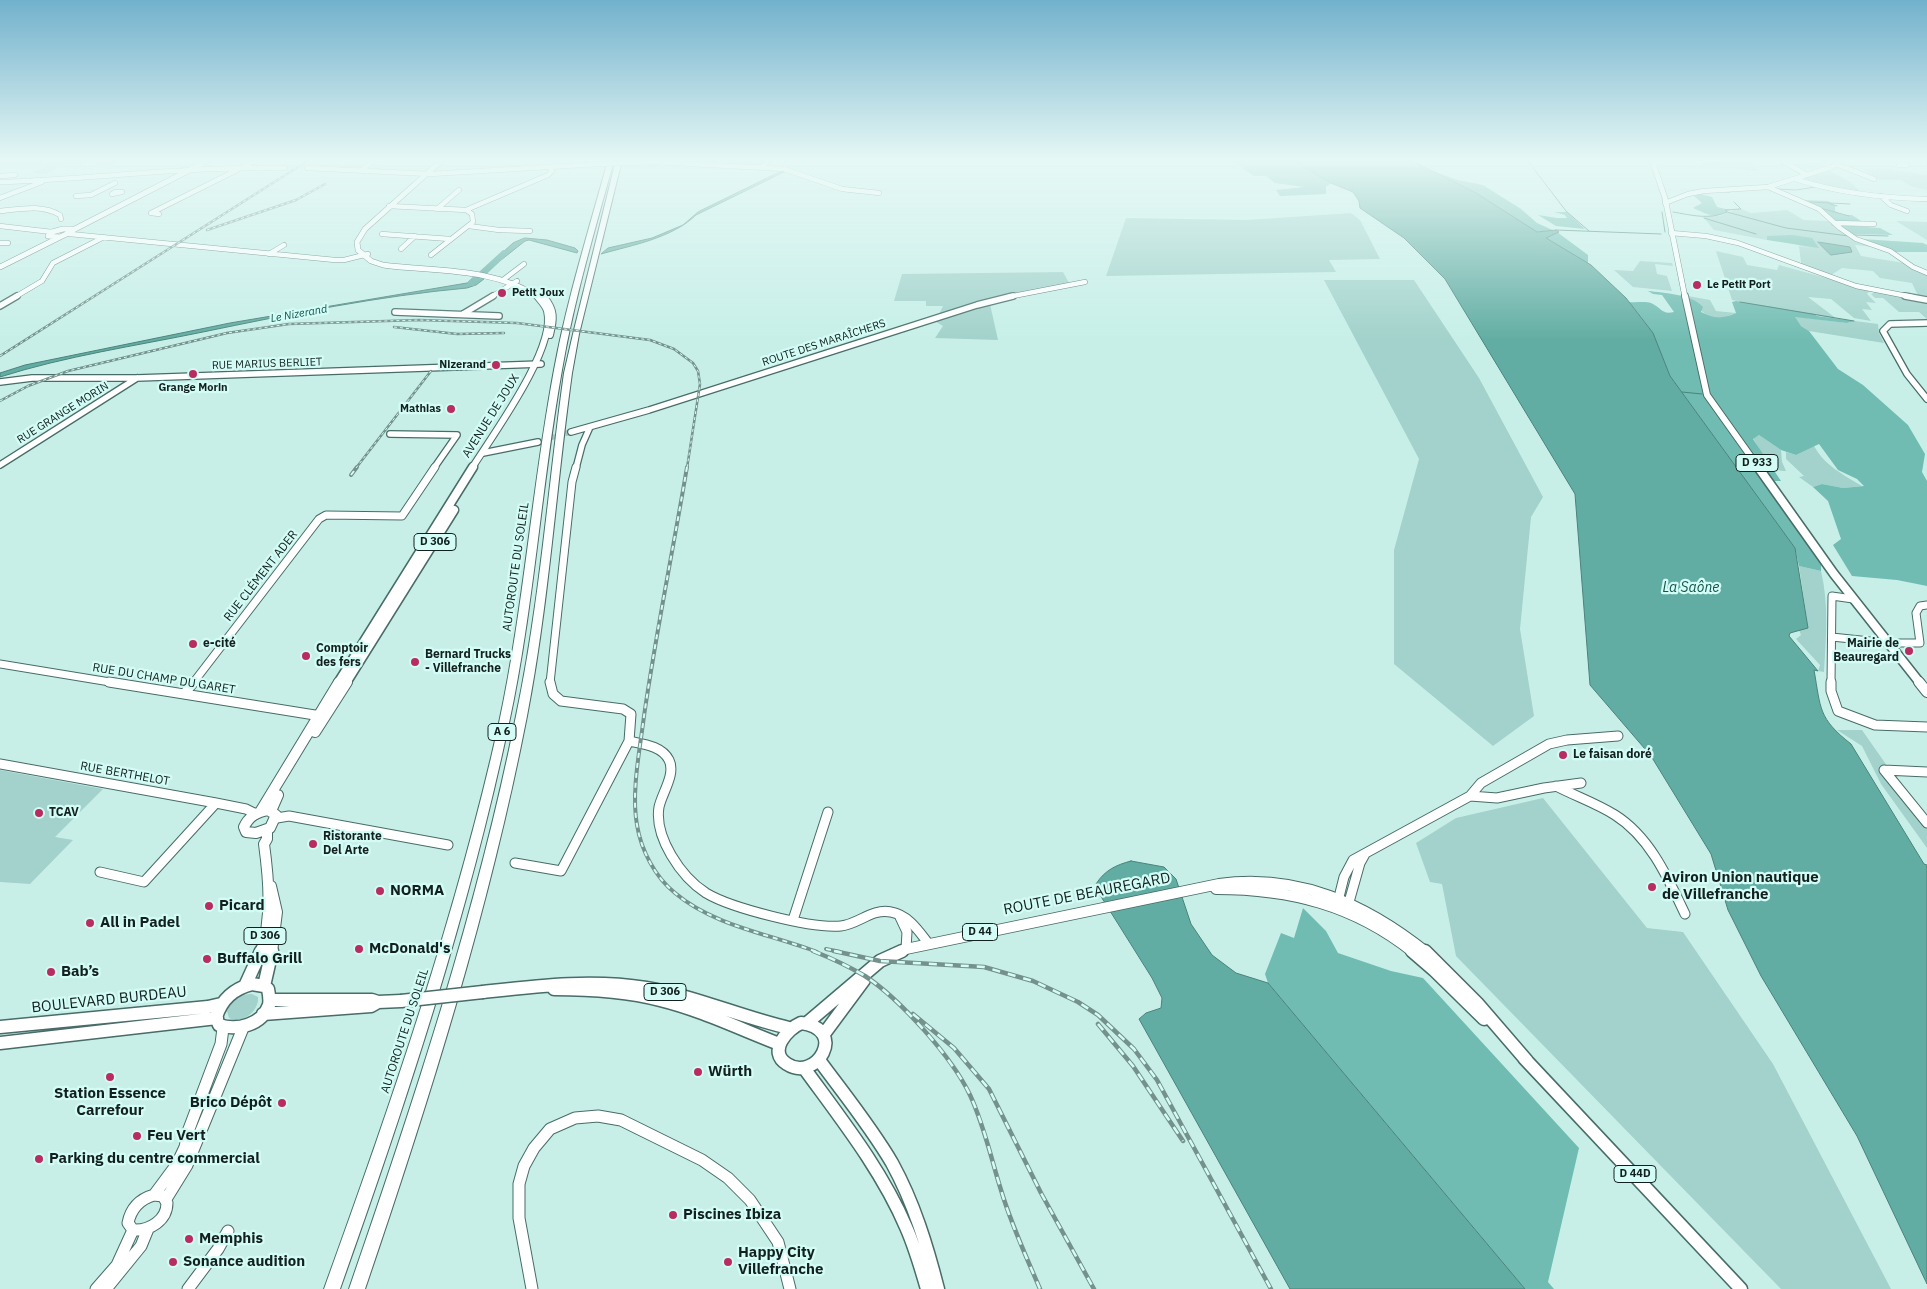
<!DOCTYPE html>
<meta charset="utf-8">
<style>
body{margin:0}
canvas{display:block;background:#c7efe8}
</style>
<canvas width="1927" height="1289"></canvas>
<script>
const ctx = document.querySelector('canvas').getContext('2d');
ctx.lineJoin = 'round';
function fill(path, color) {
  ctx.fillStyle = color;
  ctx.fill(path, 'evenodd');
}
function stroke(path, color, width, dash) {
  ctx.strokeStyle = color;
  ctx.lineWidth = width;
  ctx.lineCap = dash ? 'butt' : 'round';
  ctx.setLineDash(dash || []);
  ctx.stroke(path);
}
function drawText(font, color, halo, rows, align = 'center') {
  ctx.font = font + ' "IBM Plex Sans",sans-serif';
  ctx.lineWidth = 4.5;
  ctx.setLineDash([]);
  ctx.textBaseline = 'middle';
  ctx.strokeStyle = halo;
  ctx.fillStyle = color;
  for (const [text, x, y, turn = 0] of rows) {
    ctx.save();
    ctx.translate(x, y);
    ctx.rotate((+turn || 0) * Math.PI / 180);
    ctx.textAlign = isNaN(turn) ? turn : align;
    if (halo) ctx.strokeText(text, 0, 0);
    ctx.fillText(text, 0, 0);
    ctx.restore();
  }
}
const green = new Path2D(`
 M0,160H120L109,166L95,165L98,162H86L79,165L65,164L46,174L32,173L47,165H0Z
 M703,160H767L760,165L753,167L700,162Z
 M1690,160L1752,162L1759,171L1704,167L1701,161Z
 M1861,168L1887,169L1927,175V190L1910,186L1901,180H1879Z
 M1828,170L1850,182L1862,193L1843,191L1800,179L1808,175Z
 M1739,208L1751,213L1787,210L1804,220L1828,221L1874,247L1855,245L1861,256L1904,263L1927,274V299L1919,298L1912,283L1880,278L1873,271L1842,268L1831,275L1799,265L1801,263L1799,246L1810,248L1767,237V240L1714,230L1703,217L1711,215L1719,216Z
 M1351,213L1360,220L1380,259L1329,260L1336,272L1106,276L1126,218L1247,220Z
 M1896,221L1927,222V240Z
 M1716,251L1743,257L1747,265L1777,270L1779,265L1870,290L1867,294L1876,303L1866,302L1872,310L1862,309L1871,321L1854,318L1831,299L1808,297L1837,319L1732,300Z
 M1640,261L1672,263L1673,266L1655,264L1657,274L1667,276L1672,291L1633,287L1614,270L1633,271Z
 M1063,272L1069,283L1012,295L939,314L943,306H926V301H894L902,274Z
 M1324,280H1414L1479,378L1543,497L1531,517L1520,629L1534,716L1493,746L1394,664V550L1419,459Z
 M1877,291L1927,302V319L1919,312H1899L1883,298H1875L1871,294Z
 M1688,296L1710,300L1716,311L1736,313L1713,321L1688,299Z
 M990,304L998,340L935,338L943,326L933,320Z
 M1792,316L1847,323L1855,321L1878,324L1879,333L1884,343L1809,331L1801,326Z
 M1759,435L1781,450L1782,462L1786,471C1770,473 1760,450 1753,438Z
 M1814,446C1825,466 1844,475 1862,486L1843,488L1822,484L1813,487L1799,477L1804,476L1786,459V452L1796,455Z
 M1799,566L1821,571C1829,604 1826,639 1824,672L1818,671L1820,665L1796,639L1801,635L1799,630L1808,627Z
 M1837,730H1862L1927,823V848L1881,784L1862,746Z
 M0,770L103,789L55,837L73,840L30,884L0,882Z
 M1543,798L1647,928L1683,932L1773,1064L1891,1289H1781L1456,956L1442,884L1430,882L1416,843L1456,818Z
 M252,994L258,997V1001C256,1013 242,1024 229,1018L227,1011C231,1000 240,994 252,994Z`);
const forest = new Path2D(`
 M1226,160H1292L1331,183L1326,187V194L1280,196L1276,190L1304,187L1275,183L1266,176H1254L1241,167Z
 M1435,172L1458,180L1483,185L1521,209L1537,223L1557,232L1588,255V263L1554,244L1476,193Z
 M1701,194L1712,197L1717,207L1730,210C1714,219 1709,215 1693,208L1702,203L1694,196Z
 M1803,200L1828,201L1835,205V211L1843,215H1852L1864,223L1836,221L1822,209Z
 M1554,212H1567L1585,229L1556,226L1538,215L1557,218H1567L1565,215Z
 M1839,225L1880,228L1893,235L1851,234Z
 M1792,235L1812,238L1819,248L1767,240V236Z
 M1862,239L1923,243L1927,245V252H1893Z
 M1648,291C1664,293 1692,294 1703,307L1701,312C1714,319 1722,319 1736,313L1732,302L1736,301L1814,314L1817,316L1855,321L1847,323L1795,317L1801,326L1809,331L1838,369L1863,385L1908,425L1925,454L1922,472L1927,481V586L1897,580L1852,576L1833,545L1841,539L1828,501L1813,487L1822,484L1843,488L1864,486L1857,479L1838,470L1819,444L1796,455L1781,450L1759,435L1753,439L1781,481H1765L1821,563V571L1799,566L1795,548L1670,376L1653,333L1629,302C1636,303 1645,301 1651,303C1661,307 1661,315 1674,312L1662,295L1653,294Z
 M1303,908L1326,931L1338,953L1391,971L1423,978L1579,1148L1548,1282L1554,1289H1525L1268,983L1265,974L1281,933L1294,938Z`);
const water = new Path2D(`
 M1292,160H1411L1476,193L1537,232L1556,230L1559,232L1546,238L1591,265L1626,298L1653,333L1670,376L1795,548L1808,628L1790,633L1789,636L1818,671L1814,670C1821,709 1818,718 1851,744L1924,864L1927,865V1284L1857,1136L1761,976L1728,910L1711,854L1651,756L1590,685L1575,494L1445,279L1404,238L1360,208L1359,201L1353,192L1331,183Z
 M784,170L786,171L696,215C672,238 633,245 601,254L608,248L652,238L683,225L698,212Z
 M525,238L547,240L575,248L578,251L577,253L529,240L525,241L496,264L491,263L513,243Z
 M1818,242L1850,247L1852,252L1831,255Z
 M475,276H483L484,279L476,285L467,288C379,296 290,314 203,332C135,346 66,356 0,377V373L25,365L230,323L467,283Z
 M1131,861L1164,867L1176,879L1191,924L1212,955L1236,973L1268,983L1525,1289H1290L1139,1019L1146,1013L1161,1008L1162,998L1152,978L1100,895L1096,884C1105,870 1116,865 1131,861Z`);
const stream = new Path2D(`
 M1527,160L1566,211L1589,231
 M1778,189L1796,190L1815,187
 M1727,192H1730
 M1810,202L1850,204
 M1830,204L1837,206
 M1820,208L1849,216
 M1662,212L1665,232
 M1673,212C1691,215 1709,220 1727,212L1725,210L1741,209L1734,202
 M1727,212L1786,228L1849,236
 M1704,218L1756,234
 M1556,230L1661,234
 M1854,235L1888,236
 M1740,302L1854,321
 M1682,392L1702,394`);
const river = new Path2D(`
 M503,250L510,252L474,286H468V282Z`);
const minorTunnel = new Path2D(`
 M542,440L571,432`);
const minorFar4 = new Path2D(`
 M1894,160L1899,162
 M1783,161L1807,175
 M1783,162L1824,161
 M1899,162L1907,165H1899Z
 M628,163L656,162L784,169L842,189L879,193
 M1836,164L1874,179
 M307,168L430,174L598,164
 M760,168L770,160
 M360,171L375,160
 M0,176L15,175
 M1795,179C1838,193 1882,198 1927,199
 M0,182C95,179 190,166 285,168
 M1768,187L1819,209L1840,228L1856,239L1890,251L1913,267L1927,273
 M115,192H122L112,194Z
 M76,196L91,195L115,183
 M1881,196L1891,205L1907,211
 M0,198L42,182
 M1665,203L1688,194L1704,191L1768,187L1832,167L1841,160
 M389,206L466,210L472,214L473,222L431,255
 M437,209L459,190
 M466,210L548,175L552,171L549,167
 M0,211C20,209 42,204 60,215L61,219
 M159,214L151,213L257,160
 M1834,223L1874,224
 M0,226L52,232
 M469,226L499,230L530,231
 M1671,233L1706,236L1738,243L1856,286L1912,297
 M70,234L335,260H344L368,254
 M382,234L450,239
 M0,243H8
 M401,249L415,236
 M269,254L284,245
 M503,280L524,264
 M15,297L42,281L53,263L104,237
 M491,297L517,281
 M1008,297L1085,282`);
const minorFar3 = new Path2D(`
 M1905,296L1927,300
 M0,306L17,296
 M395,312L499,316
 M463,314L493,296
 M1927,323L1890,324L1883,331L1907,374L1927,399
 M0,382L32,378H137L541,364
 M571,432L649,410L977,305L1013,296
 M390,434L457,435L434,468
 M483,453L538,442
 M0,465L137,378
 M576,468L582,445L590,427`);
const minorFar2 = new Path2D(`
 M1832,637L1889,643H1920L1916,613L1920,606L1927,605
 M0,664L116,683
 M193,683L319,519L326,515L402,516L435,467
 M550,683L572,482L576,467
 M1831,683L1832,596L1853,599`);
const minorFar1 = new Path2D(`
 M109,682L321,716
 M1831,682V691L1838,711L1875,725L1927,727
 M184,694L194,682
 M629,741C643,744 662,746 669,760C676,774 662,793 659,807C654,837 681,877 706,893C731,908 812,929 841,926C859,924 872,908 891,912C908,915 918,930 928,943
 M0,764L216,803L246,809L256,814
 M1884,770L1927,823
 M1884,770L1927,772
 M1556,786C1575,796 1596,803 1615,815C1650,837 1668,878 1685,914
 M1470,796L1497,798L1544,788L1581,783
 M277,818L289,816L448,845
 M515,863L561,871L629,741L631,714L623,709L561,701L553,694L550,682
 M100,872L144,882L216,803
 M1339,897L1344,877L1353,860L1470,796L1481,783L1549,744L1567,740L1618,736
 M1349,902L1360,863L1365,854
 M899,915L907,932L906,949
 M793,920L828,812`);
const minor = new Path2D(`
 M154,1195L177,1164L185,1147L189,1129L221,1044L223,1028
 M154,1195L163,1196L167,1203C167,1220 150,1231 133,1230L128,1223C131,1208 140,1199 154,1195Z
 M166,1199L187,1165L243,1028
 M96,1289L117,1265L133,1230
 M106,1289L141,1246L148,1229
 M188,1289L218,1249L228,1231
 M532,1289L519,1218V1184L524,1166L534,1148L550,1129L575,1118L598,1116L621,1120L702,1160L728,1178L750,1200L778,1242L790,1289`);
const majorFar4 = new Path2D(`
 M442,160L365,229L357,242L358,250L371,261L383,265C434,272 494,267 538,297
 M1652,160L1665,198L1685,297
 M63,229H72L73,231L60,237L48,236L52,232Z
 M73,230L209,160
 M0,267L60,237`);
const majorFar3 = new Path2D(`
 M1685,296L1707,395L1759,468
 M544,297C555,310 554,319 550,335
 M472,468C492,436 557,348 547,311C546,306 540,300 537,296`);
const majorFar2 = new Path2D(`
 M1758,467L1834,574L1920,683
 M338,683L473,467
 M346,683L454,510`);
const majorFar1 = new Path2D(`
 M1919,682L1927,692
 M315,732L347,682
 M268,810L276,815L270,828L256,833L246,832L244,827C249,816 257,812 268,810Z
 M271,811L278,795
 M260,812L339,682
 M271,886L277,912L272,952
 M1216,889C1290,889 1354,905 1413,952
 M261,952C272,916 269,881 264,844L267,839V830
 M899,952L906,949L1219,884C1298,873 1366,904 1426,952`);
const major = new Path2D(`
 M1412,951L1434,970L1484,1019
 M1425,951L1477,1003L1527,1061
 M252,984L264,986L268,989C269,994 270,1000 269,1005C262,1025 237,1031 219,1025L216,1017C222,999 233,989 252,984Z
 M245,986L261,951
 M264,986L272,951
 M554,989C590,989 626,991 660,1000C701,1010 740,1029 779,1044
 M483,992C537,986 592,979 646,988C695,996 741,1017 789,1028
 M270,1000H372L378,1002
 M263,1014L371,1006L378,1002L401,1001
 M801,1023C849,1029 816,1083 787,1064C767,1052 787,1029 801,1023Z
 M807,1023L880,961L902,951
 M0,1027L208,1007L221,1004
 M824,1034L864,980
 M0,1043L217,1018
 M1524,1058L1741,1289
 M819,1060C844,1094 871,1127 892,1163C914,1203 927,1246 938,1289
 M804,1068C841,1119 881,1169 906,1227C915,1247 921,1268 927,1289`);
const highway = new Path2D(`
 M608,160H614C595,230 574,299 562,370C541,487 534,607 509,723C468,916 406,1103 340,1289H324C391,1104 456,916 499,723C524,607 532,487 554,370C567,299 589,230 608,160Z
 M616,160H622L579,334L572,373C556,487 549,603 527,716C489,911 429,1101 365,1289H349C414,1101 477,911 516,716C540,603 548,487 564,373L573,334Z`);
const railFar2 = new Path2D(`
 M207,230L296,200L325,184
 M394,327L457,334L504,333
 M0,356L309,160
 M0,401L28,386L68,371L227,333L289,324L419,320L517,323L650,340L674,349L693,363L698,371L700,384L687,468
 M356,468L431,371`);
const railFar1 = new Path2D(`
 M687,467C673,550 656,633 644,716C640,749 631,792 637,825C641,850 655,877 675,893C714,926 770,934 817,952
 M351,475L357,467
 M826,949L840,952`);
const rail = new Path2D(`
 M813,951C831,958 848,966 865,976C900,999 952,1057 970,1095C984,1125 991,1158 1001,1190C1011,1224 1026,1256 1040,1289
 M834,951L880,961L984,967L1033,981L1078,1002L1098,1015L1134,1049L1157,1080L1271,1289
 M913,1014L954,1048L989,1089L1041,1193L1094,1289
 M1098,1024L1133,1066L1183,1141`);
const minorBridge = new Path2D(`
 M598,164L628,163`);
const majorBridge = new Path2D(`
 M401,1001L483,992`);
const markers = [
 [1697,285,5,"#b92c5f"],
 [502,293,5,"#b92c5f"],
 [496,365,5,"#b92c5f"],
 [193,374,5,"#b92c5f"],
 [451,409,5,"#b92c5f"],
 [193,644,5,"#b92c5f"],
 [1909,651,5,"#b92c5f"],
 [306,656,5,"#b92c5f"],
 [415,662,5,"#b92c5f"],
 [1563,755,5,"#b92c5f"],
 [39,813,5,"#b92c5f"],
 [313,844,5,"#b92c5f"],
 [1652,887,5,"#b92c5f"],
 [380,891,5,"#b92c5f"],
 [209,906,5,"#b92c5f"],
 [90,923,5,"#b92c5f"],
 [359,949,5,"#b92c5f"],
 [207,959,5,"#b92c5f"],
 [51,972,5,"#b92c5f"],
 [698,1072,5,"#b92c5f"],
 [110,1077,5,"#b92c5f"],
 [282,1103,5,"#b92c5f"],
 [137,1136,5,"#b92c5f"],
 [39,1159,5,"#b92c5f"],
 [673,1215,5,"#b92c5f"],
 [189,1239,5,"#b92c5f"],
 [173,1262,5,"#b92c5f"],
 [728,1262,5,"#b92c5f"]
];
const farPoinames = [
 ["Le Petit Port",1707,285],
 ["Petit Joux",512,293],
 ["Nizerand",486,365,"right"],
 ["Grange Morin",193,388,"center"],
 ["Mathias",441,409,"right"]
];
const farWaternames = [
 ["Le Nizerand",299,314,-10]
];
const farStreetnames = [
 ["ROUTE DES MARAÎCHERS",824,343,-18],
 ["RUE MARIUS BERLIET",267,364,-2],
 ["RUE GRANGE MORIN",63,413,-32]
];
const shields = [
 [1757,463,42],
 [435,542,42],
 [502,732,28],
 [980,932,35],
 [265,936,42],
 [665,992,42],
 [1635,1174,42]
];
const shieldNames = [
 ["D 933",1757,463],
 ["D 306",435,542],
 ["A 6",502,732],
 ["D 44",980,932],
 ["D 306",265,936],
 ["D 306",665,992],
 ["D 44D",1635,1174]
];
const streetNames = [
 ["AVENUE DE JOUX",491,416,-58],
 ["AUTOROUTE DU SOLEIL",516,567,-82],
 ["RUE CLÉMENT ADER",261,576,-52],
 ["RUE DU CHAMP DU GARET",164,679,9],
 ["RUE BERTHELOT",125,774,10],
 ["AUTOROUTE DU SOLEIL",405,1031,-72]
];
const poiNames = [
 ["e-cité",203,644],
 ["Mairie de",1899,644,"right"],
 ["Beauregard",1899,658,"right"],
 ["Comptoir",316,649],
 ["des fers",316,663],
 ["Bernard Trucks",425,655],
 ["- Villefranche",425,669],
 ["Le faisan doré",1573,755],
 ["TCAV",49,813],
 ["Ristorante",323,837],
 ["Del Arte",323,851]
];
const waterNames = [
 ["La Saône",1691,588]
];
const nearPoinames = [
 ["Aviron Union nautique",1662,878],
 ["de Villefranche",1662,895],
 ["NORMA",390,891],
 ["Picard",219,906],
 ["All in Padel",100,923],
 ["McDonald's",369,949],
 ["Buffalo Grill",217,959],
 ["Bab’s",61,972],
 ["Würth",708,1072],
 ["Station Essence",110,1094,"center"],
 ["Carrefour",110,1111,"center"],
 ["Brico Dépôt",272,1103,"right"],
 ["Feu Vert",147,1136],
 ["Parking du centre commercial",49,1159],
 ["Piscines Ibiza",683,1215],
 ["Memphis",199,1239],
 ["Happy City",738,1253],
 ["Villefranche",738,1270],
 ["Sonance audition",183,1262]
];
const nearStreetnames = [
 ["ROUTE DE BEAUREGARD",1087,894,-11],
 ["BOULEVARD BURDEAU",109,1000,-6]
];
fill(green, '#a2d2cb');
fill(forest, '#71bcb2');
fill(water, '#62ada3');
stroke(water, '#4a837b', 1);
stroke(stream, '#4a837b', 1);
fill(river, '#62ada3');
stroke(minorTunnel, '#a3c6c0', 5.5, [5.5, 2.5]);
stroke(minorFar4, '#486c67', 5.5);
stroke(minorFar3, '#486c67', 8);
stroke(minorFar2, '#486c67', 9);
stroke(minorFar1, '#486c67', 11);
stroke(minor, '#486c67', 13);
stroke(majorFar4, '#486c67', 6);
stroke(majorFar3, '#486c67', 8);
stroke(majorFar2, '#486c67', 11);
stroke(majorFar1, '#486c67', 12);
stroke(major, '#486c67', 15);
stroke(highway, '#486c67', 2);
stroke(minorFar4, '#fff', 4.5);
stroke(minorFar3, '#fff', 5.5);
stroke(minorFar2, '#fff', 7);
stroke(minorFar1, '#fff', 9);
stroke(minor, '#fff', 11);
stroke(majorFar4, '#fff', 5);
stroke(majorFar3, '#fff', 6);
stroke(majorFar2, '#fff', 8);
stroke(majorFar1, '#fff', 10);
stroke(major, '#fff', 12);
fill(highway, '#fff');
stroke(railFar2, '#74918c', 2.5);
stroke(railFar1, '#74918c', 4);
stroke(rail, '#74918c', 4.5);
stroke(railFar2, '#d4fcf6', 1, [3]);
stroke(railFar1, '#d4fcf6', 2, [5]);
stroke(rail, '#d4fcf6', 2.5, [8]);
stroke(minorBridge, '#486c67', 5.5, []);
stroke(majorBridge, '#486c67', 15, []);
stroke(minorBridge, '#fff', 4.5);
stroke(majorBridge, '#fff', 12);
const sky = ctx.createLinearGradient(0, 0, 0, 340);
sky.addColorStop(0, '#72b1cc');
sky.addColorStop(0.47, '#e6f8f5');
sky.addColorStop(1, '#e6f8f500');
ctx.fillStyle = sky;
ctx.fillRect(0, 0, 1927, 340);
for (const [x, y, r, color] of markers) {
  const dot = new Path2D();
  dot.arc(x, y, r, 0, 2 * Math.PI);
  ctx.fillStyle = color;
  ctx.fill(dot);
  stroke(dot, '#d4fcf6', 2);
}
drawText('bold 11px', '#12211f', '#d4fcf6', farPoinames, 'left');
drawText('italic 11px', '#12534c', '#d4fcf6', farWaternames);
drawText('11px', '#12211f', '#d4fcf6', farStreetnames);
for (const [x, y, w] of shields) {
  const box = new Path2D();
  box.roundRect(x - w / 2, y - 8.5, w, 17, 4);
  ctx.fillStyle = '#d4fcf6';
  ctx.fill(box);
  stroke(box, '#12211f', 1);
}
drawText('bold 11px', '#12211f', null, shieldNames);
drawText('12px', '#12211f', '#d4fcf6', streetNames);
drawText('bold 12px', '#12211f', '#d4fcf6', poiNames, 'left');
drawText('italic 14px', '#12534c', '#d4fcf6', waterNames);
drawText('bold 15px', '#12211f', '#d4fcf6', nearPoinames, 'left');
drawText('15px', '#12211f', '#d4fcf6', nearStreetnames);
</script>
